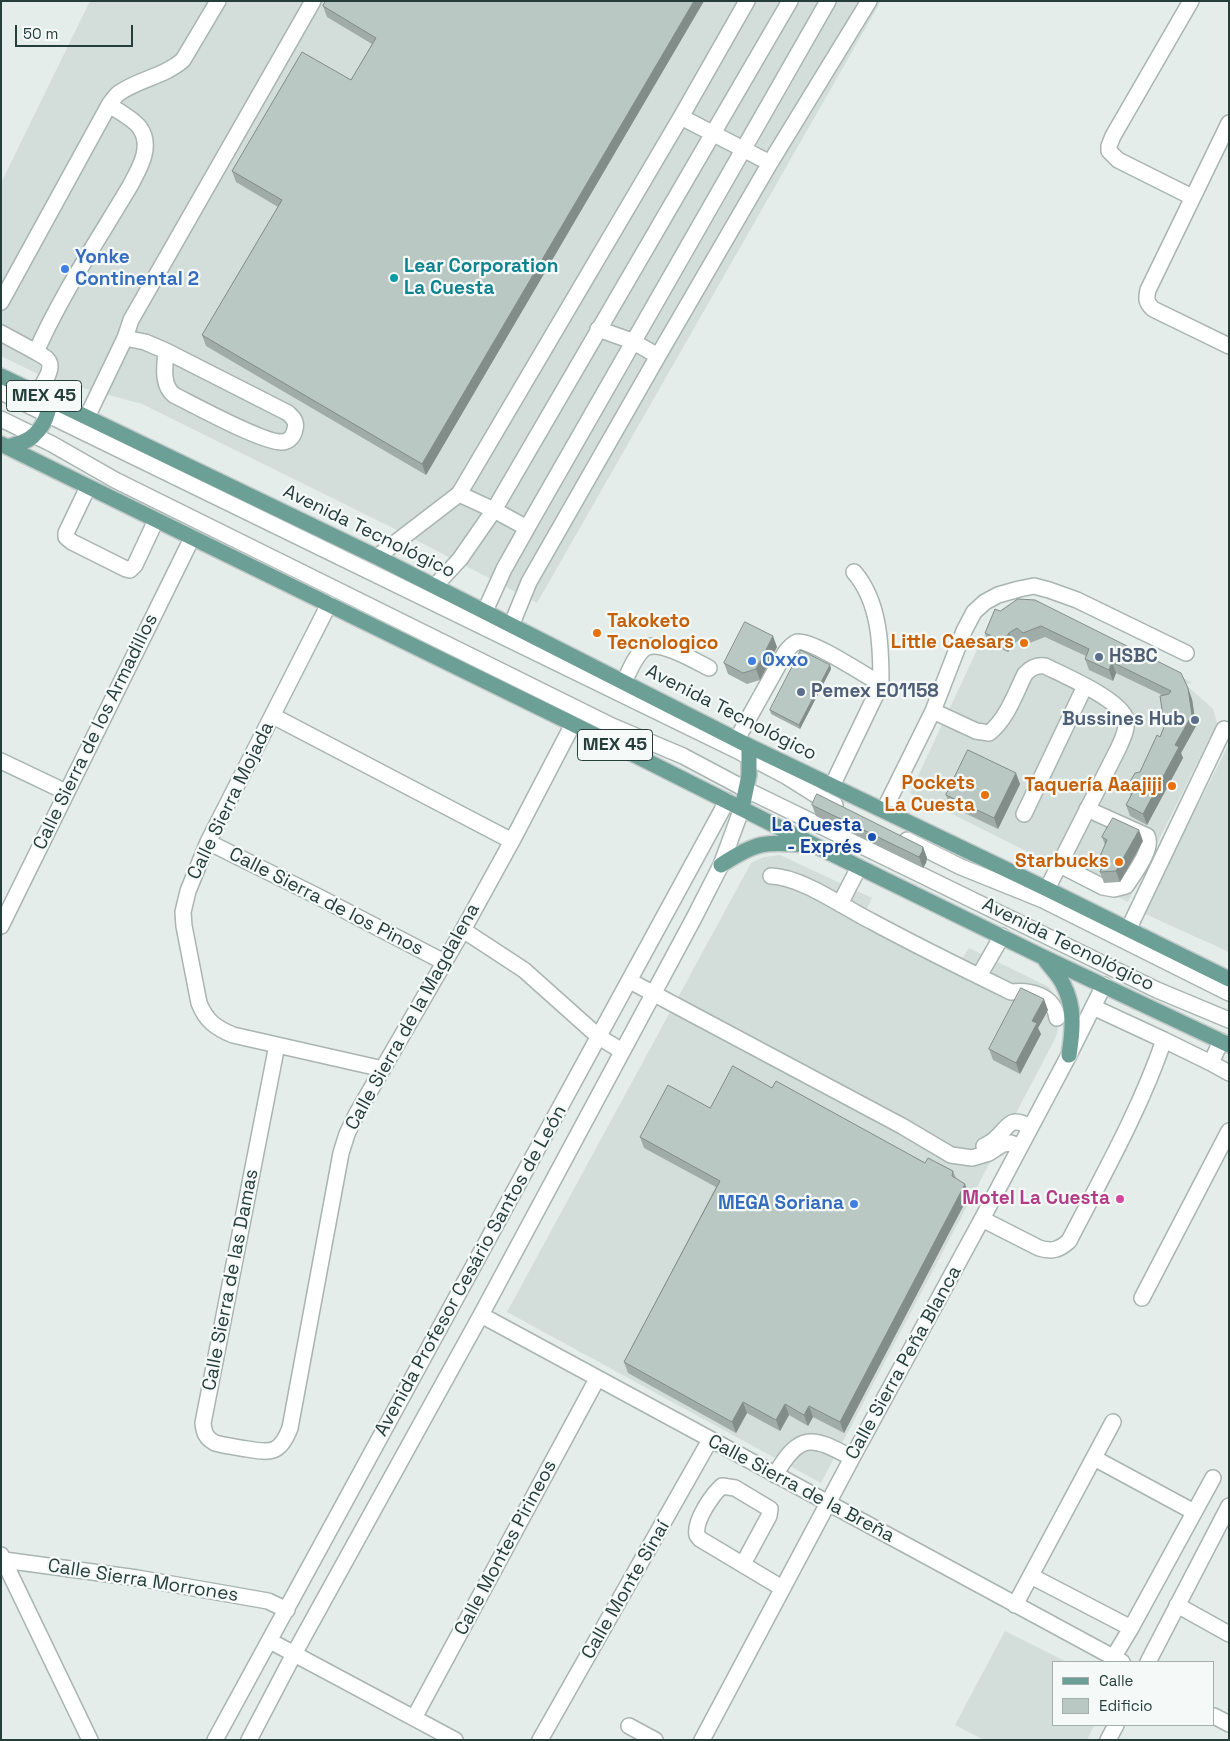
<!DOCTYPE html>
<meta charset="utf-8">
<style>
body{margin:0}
#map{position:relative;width:1230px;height:1741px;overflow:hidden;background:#e5edea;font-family:"Space Grotesk",sans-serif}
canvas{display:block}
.frame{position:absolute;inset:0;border:2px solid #253e39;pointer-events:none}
.legend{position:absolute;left:1052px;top:1661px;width:162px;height:65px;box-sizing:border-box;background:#f5faf8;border:1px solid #a2afac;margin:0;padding:6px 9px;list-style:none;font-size:15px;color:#253e39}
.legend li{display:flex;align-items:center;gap:10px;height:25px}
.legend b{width:25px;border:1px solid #a2afac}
.scale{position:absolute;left:15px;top:25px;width:118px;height:22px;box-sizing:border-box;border:2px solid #253e39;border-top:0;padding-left:6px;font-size:15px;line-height:18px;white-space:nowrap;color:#253e39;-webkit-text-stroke:4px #f5faf8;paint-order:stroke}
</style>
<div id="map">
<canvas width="1230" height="1741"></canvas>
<div class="frame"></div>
<ul class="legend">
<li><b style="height:6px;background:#6ca096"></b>Calle</li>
<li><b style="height:14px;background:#bac8c3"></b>Edificio</li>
</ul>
<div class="scale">50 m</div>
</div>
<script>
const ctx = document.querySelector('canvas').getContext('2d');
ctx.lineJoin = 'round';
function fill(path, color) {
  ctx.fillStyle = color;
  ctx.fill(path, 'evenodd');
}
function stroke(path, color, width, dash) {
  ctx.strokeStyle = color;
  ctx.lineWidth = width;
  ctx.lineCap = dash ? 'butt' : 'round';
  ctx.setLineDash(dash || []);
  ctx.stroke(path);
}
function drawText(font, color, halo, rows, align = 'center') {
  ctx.font = font + ' "Space Grotesk",sans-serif';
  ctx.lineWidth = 4.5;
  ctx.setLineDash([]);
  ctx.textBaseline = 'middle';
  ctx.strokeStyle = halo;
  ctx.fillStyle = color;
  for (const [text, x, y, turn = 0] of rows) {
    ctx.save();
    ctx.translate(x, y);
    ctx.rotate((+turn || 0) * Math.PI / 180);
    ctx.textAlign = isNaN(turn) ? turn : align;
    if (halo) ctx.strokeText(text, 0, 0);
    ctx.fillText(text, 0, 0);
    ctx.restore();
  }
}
const built = new Path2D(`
 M90,1H881L537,603L395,529L142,404L64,383L38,374L1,356V183Z
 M1041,606L1193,683L1185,684L1213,709L1217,723L1128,902L910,793L991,620Z
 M1229,744V952L1143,913Z
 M780,855L872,898L866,911L962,959L969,948L1049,987L1059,1004L1061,1018L1056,1037L821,1483L507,1312L751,863L764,857Z
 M1005,1631L1067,1662H1054V1725H1094L1087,1740H984L955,1725Z`);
const minor = new Path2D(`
 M1191,1L1113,136L1109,146V151L1118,160L1192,197
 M681,117L770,163
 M1229,123L1148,290C1146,299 1146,302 1153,309L1229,346
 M1,302L109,105C112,101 115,96 119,93C139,79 165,76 183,60L218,1
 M598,329L632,341L658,356
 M1,333L36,352
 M125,338L145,342L166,351L288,413C293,418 297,421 295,429C294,435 290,441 283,442C265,444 194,405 174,395C161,385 165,365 166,351
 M1,392L740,752L784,775L819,797L835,805
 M37,393C42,385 56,368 47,359C44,356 39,354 36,352C61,295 98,240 130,186C139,169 153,147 140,128C135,120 117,110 109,105
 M87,417L125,338L131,320L313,1
 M1,419L52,444L115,480L612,726L683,756L747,790L1157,990L1229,1020
 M88,487L66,533V537L72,542L126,569L130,570L135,565L156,520
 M459,494L494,510L527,528L504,569L485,611
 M527,528C626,352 728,177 828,1
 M377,557L459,494L681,117L747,1
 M854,572C880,602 881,646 881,684
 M435,586L460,559L494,510L790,1
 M329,604L208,842L188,891L183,912L184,926L199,1003C206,1021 216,1028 233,1035L383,1069
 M511,626L529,582L658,356L770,163L869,1
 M624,682C629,672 635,656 644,649C658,638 695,661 709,668
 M933,711L964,631L974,612L985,602L998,595L1019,589L1034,586L1049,590L1077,600L1186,653
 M273,716L512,841
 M737,739L785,653C788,649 792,644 797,642C811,639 866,676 881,684L832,786
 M1,761L66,792
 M884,810L933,711L976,731L989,733C1007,719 1015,694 1025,674C1031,668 1036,665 1045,666C1063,675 1120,699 1126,719C1128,729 1122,740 1118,749L1047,889
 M1024,814L1085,686
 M907,840L961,867L1043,900L1229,993
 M208,842L317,896L444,962
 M1060,865L1103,887L1114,889L1126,886C1133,875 1154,848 1147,836L1087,809
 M771,876C802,877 843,907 871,921C917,946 964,969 1011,992C1030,990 1054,995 1057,1018
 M840,904L859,867
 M1,926L192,538
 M463,930L524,970L599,1037L622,1051
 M1128,930L1224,729
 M979,976L1002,936
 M630,981L902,1126L951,1155L972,1158L989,1153L1003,1144L1011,1143L1020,1147
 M1093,1007L1164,1040
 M277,1045L203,1423C204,1433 206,1438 215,1443C226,1446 236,1447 247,1449C271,1453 280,1454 290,1428L341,1153L347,1134L356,1115L463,930L512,841L573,724
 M1211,1063L1229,1073
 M984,1146C988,1144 992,1142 995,1139C1009,1127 1009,1115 1030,1127
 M982,1219L1039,1248C1052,1252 1059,1250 1069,1241C1103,1175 1140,1110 1164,1040L1211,1063L1221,1041
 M1142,1298L1229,1131
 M481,1315L1122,1662
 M1094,1458L1194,1512
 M775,1475C800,1432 812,1436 852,1458
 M1,1555L90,1740
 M4,1560L137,1578L268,1601L287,1610
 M743,1564L769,1516L770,1509L735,1488L722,1486C712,1495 694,1521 697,1535L700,1539L782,1588
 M1031,1576L1131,1628L1213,1478
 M1015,1605L1113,1422
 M1177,1605L1229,1634
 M270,1641L455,1740
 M1113,1658L1131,1628
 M1148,1662L1229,1506
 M1214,1716L1229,1724
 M414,1718L597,1379
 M629,1726L655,1740
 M215,1740L727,801
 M249,1740L294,1654L481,1315L694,918L721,865L742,808
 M540,1740L710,1440
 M702,1740L852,1458L982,1219L1069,1055L1104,985
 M1108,1740L1116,1725`);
const major = new Path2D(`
 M1,376L377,557L749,746L1047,889L1229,979
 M1,444L573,724L816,846L1043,957L1229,1045
 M8,447C16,444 28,442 34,435C44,426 51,411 48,398
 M742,808L749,775V746
 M721,865C756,842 765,841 806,845
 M1044,958C1050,967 1059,975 1063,984C1075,1007 1073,1030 1069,1055`);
const wall = new Path2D(`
 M326,1H704L426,475L206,346L202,335L278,207L236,182L232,171L351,80L372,44L327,17L323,6Z
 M1018,599L1192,699L1196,726L1181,753L1183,758L1147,825L1130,816L1126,805L1131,796L1127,787L1140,772L1160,737L1166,723L1163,716L1162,695L1116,673L1113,681L1089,670L1085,659L1086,656L1045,637L1027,644L1021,639L1013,644L1008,652L989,644L985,633L1000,611Z
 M777,647L760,680L747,684L728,674L724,663Z
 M830,665L831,669L800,729L771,714L770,710Z
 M1020,784L998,829L950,806L946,795Z
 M812,805L923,847L927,858L926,863L923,868L816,816Z
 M1102,837L1143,841L1120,882L1104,883L1100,872L1101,871L1098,861L1105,845Z
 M1048,1010L1038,1028L1041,1034L1020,1074L993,1060L989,1049Z
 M772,1088L925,1163L953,1171L956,1178L969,1195L844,1433L813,1417L808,1426L789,1415L780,1431L747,1413L736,1433L628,1373L624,1362L716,1187L644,1148L640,1137L710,1108Z`);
const shadedWall = new Path2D(`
 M694,1H704L426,475L422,464Z
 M1009,633L1013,644L1008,652L1004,642Z
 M773,636L777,647L760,680L756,669Z
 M1112,662L1116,673L1113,681L1109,670Z
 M830,665L831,669L800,729L799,725Z
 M1188,688L1192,699L1196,726L1181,753L1183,758L1147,825L1143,814L1175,745Z
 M1016,773L1020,784L998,829L994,818Z
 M1139,830L1143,841L1120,882L1116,871Z
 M923,847L927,858L926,863L923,868L919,857Z
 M1044,999L1048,1010L1038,1028L1041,1034L1020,1074L1016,1063L1032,1021Z
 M965,1184L969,1195L844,1433L840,1422Z
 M743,1402L747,1413L736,1433L732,1422Z
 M785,1404L789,1415L780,1431L776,1420Z
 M809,1406L813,1417L808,1426L804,1415Z`);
const building = new Path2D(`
 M326,1H694L422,464L202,335L282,200L232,171L302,52L351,80L376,38L323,6Z
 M1018,599L1035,600L1181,673L1188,688L1192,715L1175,745L1179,747L1143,814L1126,805L1134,790L1127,787L1135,773L1140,772L1157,735L1160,737L1167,720L1171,722L1174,713L1163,716L1160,696L1169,694L1171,691L1112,662L1109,670L1085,659L1089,649L1041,626L1023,633L1017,628L1009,633L1004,642L985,633L995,609L1000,611Z
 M745,622L773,636L756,669L743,673L724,663Z
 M801,650L830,665L799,725L770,710Z
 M968,750L1016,773L994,818L946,795Z
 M817,794L923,847L922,852L919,857L812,805Z
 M1113,818L1139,830L1116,871L1100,872L1103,865L1098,861L1107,840L1102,837Z
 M1021,988L1044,999L1032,1021L1037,1023L1016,1063L989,1049Z
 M733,1066L772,1088L776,1081L925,1163L928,1158L953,1171L952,1176L965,1184L840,1422L809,1406L804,1415L785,1404L776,1420L743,1402L732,1422L624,1362L720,1181L640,1137L668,1085L710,1108Z`);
const markers = [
 [65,269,5,"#3f7fe0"],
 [394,278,5,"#0f9aa8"],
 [597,633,5,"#e8710a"],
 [1024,643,5,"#e8710a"],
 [1099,657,5,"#5c6f8a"],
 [752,661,5,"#3f7fe0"],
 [801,692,5,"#5c6f8a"],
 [1195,720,5,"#5c6f8a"],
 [1172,786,5,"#e8710a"],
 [985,795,5,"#e8710a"],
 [872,837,5,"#1a4fb4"],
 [1119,862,5,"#e8710a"],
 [1120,1199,5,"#d1479c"],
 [854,1204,5,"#3f7fe0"]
];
const shields = [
 [44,396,75],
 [615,745,75]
];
const shieldNames = [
 ["MEX 45",44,396],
 ["MEX 45",615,745]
];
const shopNames = [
 ["Yonke",75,258],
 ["Continental 2",75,280],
 ["Oxxo",762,661],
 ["MEGA Soriana",844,1204,"right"]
];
const cultureNames = [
 ["Lear Corporation",404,267],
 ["La Cuesta",404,289]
];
const streetNames = [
 ["Avenida Tecnológico",369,532,26],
 ["Avenida Tecnológico",731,713,27],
 ["Calle Sierra de los Armadillos",96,732,-64],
 ["Calle Sierra Mojada",231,801,-64],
 ["Calle Sierra de los Pinos",326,902,27],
 ["Avenida Tecnológico",1068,945,26],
 ["Calle Sierra de la Magdalena",413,1017,-61],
 ["Avenida Profesor Cesário Santos de León",471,1271,-61],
 ["Calle Sierra de las Damas",231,1280,-79],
 ["Calle Sierra Peña Blanca",904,1363,-61],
 ["Calle Sierra de la Breña",801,1489,28],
 ["Calle Montes Pirineos",506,1548,-62],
 ["Calle Sierra Morrones",143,1581,9],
 ["Calle Monte Sinaí",626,1590,-60]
];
const foodNames = [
 ["Takoketo",607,622,"left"],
 ["Tecnologico",607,644,"left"],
 ["Little Caesars",1014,643],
 ["Pockets",975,784],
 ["La Cuesta",975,806],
 ["Taquería Aaajiji",1162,786],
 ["Starbucks",1109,862]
];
const serviceNames = [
 ["HSBC",1109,657],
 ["Pemex E01158",811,692],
 ["Bussines Hub",1185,720,"right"]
];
const transitNames = [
 ["La Cuesta",862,826],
 ["- Exprés",862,848]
];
const hotelNames = [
 ["Motel La Cuesta",1110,1199]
];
fill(built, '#d3ddd9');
stroke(minor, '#a8b5b1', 18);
stroke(major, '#c2c9c8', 18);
stroke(minor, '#fff', 15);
stroke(major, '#6ca096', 15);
fill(wall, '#a0aca8');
fill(shadedWall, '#828c88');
fill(building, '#bac8c3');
stroke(building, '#828c88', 1);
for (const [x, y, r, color] of markers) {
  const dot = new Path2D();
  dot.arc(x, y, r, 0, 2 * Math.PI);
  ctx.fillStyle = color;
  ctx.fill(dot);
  stroke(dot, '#f5faf8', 2);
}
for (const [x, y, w] of shields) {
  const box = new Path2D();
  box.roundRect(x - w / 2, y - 15.5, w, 31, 4);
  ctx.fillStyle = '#f5faf8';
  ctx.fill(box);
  stroke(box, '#253e39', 1);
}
drawText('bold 18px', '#253e39', null, shieldNames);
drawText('bold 19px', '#366cbe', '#f5faf8', shopNames, 'left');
drawText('bold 19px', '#0d838f', '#f5faf8', cultureNames, 'left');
drawText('19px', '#253e39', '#f5faf8', streetNames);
drawText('bold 19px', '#c56008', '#f5faf8', foodNames, 'right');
drawText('bold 19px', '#4e5e75', '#f5faf8', serviceNames, 'left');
drawText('bold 19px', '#164399', '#f5faf8', transitNames, 'right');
drawText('bold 19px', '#b23c85', '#f5faf8', hotelNames, 'right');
</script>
